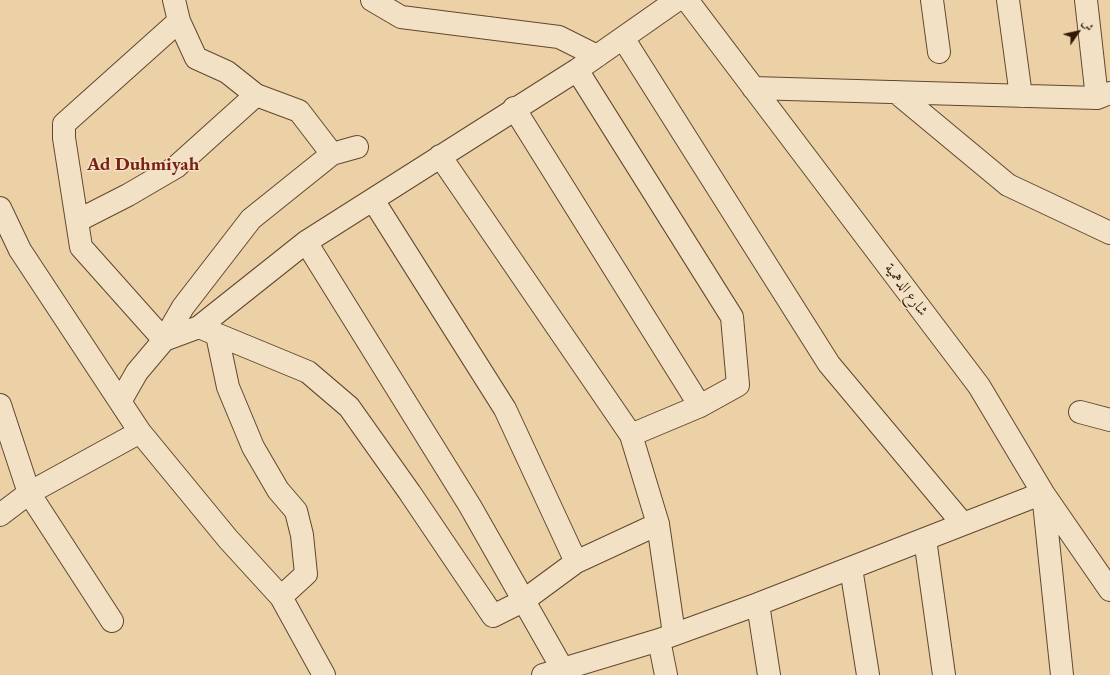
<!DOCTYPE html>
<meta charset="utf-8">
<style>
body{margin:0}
#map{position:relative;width:1110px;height:675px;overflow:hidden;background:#ecd1a7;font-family:"EB Garamond",Amiri,serif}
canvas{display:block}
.north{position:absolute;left:1058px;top:12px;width:40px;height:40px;-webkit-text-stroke:3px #f3e1c6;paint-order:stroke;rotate:56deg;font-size:11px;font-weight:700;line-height:16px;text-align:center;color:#321905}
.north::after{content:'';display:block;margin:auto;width:14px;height:18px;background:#321905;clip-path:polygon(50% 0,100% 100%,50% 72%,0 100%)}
</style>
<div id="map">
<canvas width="1110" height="675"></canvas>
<div class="north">ش</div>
</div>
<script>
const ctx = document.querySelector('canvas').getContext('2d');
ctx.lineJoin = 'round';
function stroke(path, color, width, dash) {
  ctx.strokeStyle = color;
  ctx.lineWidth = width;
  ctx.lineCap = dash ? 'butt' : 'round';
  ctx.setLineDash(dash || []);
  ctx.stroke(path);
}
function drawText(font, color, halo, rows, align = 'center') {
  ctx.font = font + ' "EB Garamond",Amiri,serif';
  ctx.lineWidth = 3;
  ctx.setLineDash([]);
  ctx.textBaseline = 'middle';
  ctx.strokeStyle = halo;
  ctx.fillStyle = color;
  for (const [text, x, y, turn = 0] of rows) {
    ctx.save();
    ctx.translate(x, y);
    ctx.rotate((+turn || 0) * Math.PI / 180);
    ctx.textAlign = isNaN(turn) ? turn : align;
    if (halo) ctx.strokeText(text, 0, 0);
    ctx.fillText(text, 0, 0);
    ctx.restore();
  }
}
const minor = new Path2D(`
 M174,0L179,21L196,58L227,72L256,95L299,111L332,154
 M372,0L401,17L559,37L597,56
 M687,0L979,386L1043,493L1110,590
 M932,0L939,52
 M1008,0L1021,96
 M1086,0L1097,98
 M179,21L64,124V138L81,247L164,340L183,307L251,219L332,154L357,147
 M623,38L829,364L963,524
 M577,70L732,317L738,385L700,406L631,435
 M753,88L1097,98L1110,93
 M896,92L1008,185L1110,233
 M514,108L700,406
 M440,156L631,435L658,524L674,634
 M373,200L505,409L576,562
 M0,208L20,250L140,432L228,539L281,597L324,675
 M77,221L128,195L176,167L256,95
 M306,242L470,506L562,668
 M199,327L308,372L349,407L410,493L493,616L523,601L576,562L658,524
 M217,335L228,387L253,447L278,490L296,511L302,535L306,574L281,597
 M121,400L137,372L164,340L199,327L306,242L577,70L677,0
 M0,405L29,493L112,621
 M1080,412L1110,420
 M0,515L29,493L140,432
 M925,539L944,675
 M851,568L868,675
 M758,604L769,675
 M659,640L666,675
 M543,675L659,640L758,604L1043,493L1062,675`);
const streetNames = [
 ["شارع الدهمية",906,290,53]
];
const districtNames = [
 ["Ad Duhmiyah",143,165]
];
stroke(minor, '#60472e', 24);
stroke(minor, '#f3e1c6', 22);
drawText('15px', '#321905', '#f3e1c6', streetNames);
drawText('bold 19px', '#7a1f14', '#f3e1c6', districtNames);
</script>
